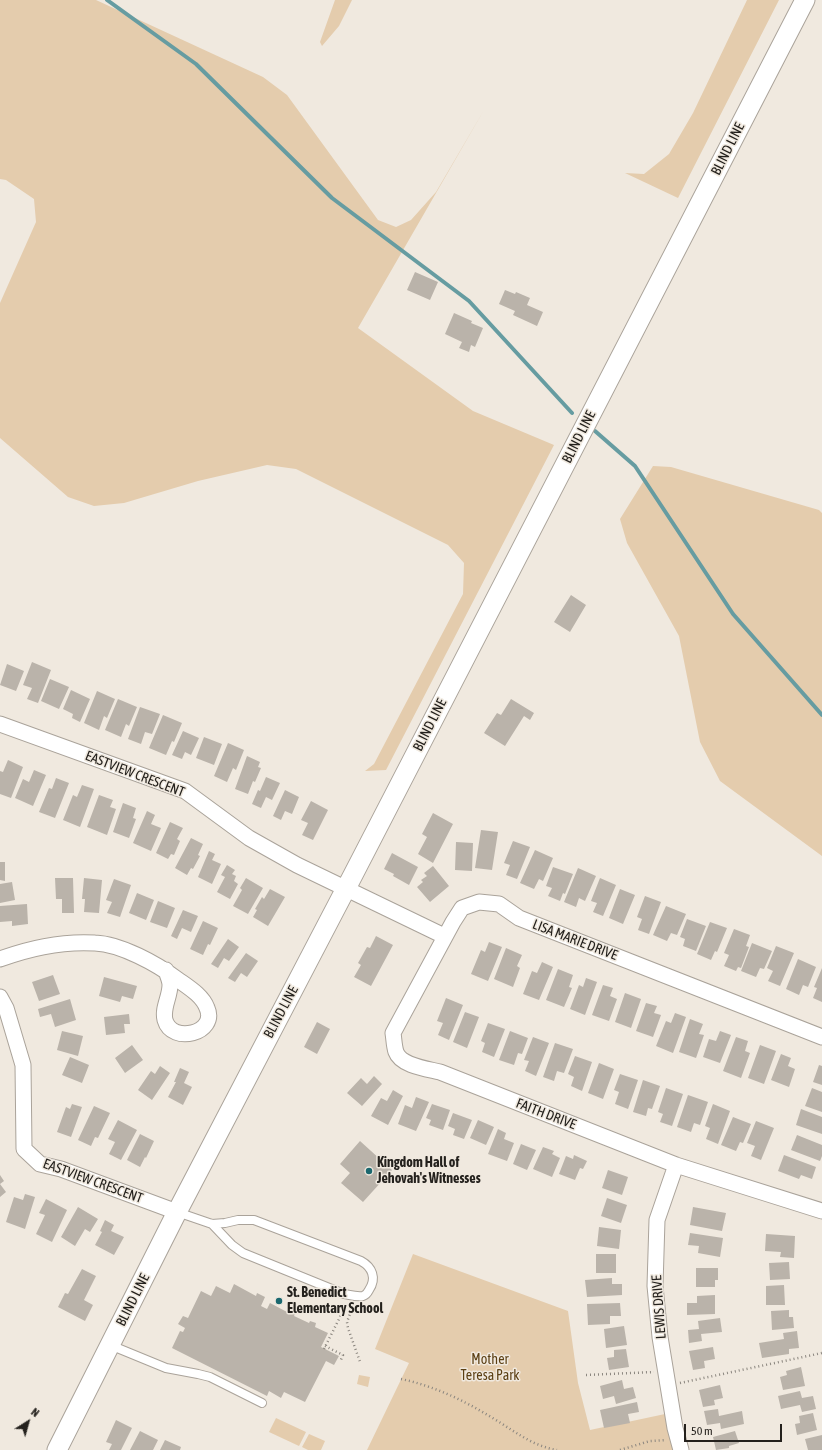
<!DOCTYPE html>
<style>
body{margin:0}
#map{position:relative;width:822px;height:1450px;overflow:hidden;background:#f0e9df;font-family:"Asap Condensed",sans-serif}
canvas{display:block}
.north{position:absolute;left:8px;top:1402px;width:40px;height:40px;-webkit-text-stroke:3px #f0e9df;paint-order:stroke;rotate:37deg;font-size:11px;font-weight:700;line-height:16px;text-align:center;color:#24211d}
.north::after{content:'';display:block;margin:auto;width:14px;height:18px;background:#24211d;clip-path:polygon(50% 0,100% 100%,50% 72%,0 100%)}
.scale{position:absolute;left:684px;top:1424px;width:98px;height:18px;box-sizing:border-box;border:2px solid #24211d;border-top:0;padding-left:5px;font-size:12px;line-height:14px;white-space:nowrap;color:#24211d;-webkit-text-stroke:3px #f0e9df;paint-order:stroke}
</style>
<div id="map">
<canvas width="822" height="1450"></canvas>
<div class="north">N</div>
<div class="scale">50 m</div>
</div>
<script>
const ctx = document.querySelector('canvas').getContext('2d');
ctx.lineJoin = 'round';
function fill(path, color) {
  ctx.fillStyle = color;
  ctx.fill(path, 'evenodd');
}
function stroke(path, color, width, dash) {
  ctx.strokeStyle = color;
  ctx.lineWidth = width;
  ctx.lineCap = dash ? 'butt' : 'round';
  ctx.setLineDash(dash || []);
  ctx.stroke(path);
}
function drawText(font, color, halo, rows, align = 'center') {
  ctx.font = font + ' "Asap Condensed",sans-serif';
  ctx.lineWidth = 3;
  ctx.setLineDash([]);
  ctx.textBaseline = 'middle';
  ctx.strokeStyle = halo;
  ctx.fillStyle = color;
  for (const [text, x, y, turn = 0] of rows) {
    ctx.save();
    ctx.translate(x, y);
    ctx.rotate((+turn || 0) * Math.PI / 180);
    ctx.textAlign = isNaN(turn) ? turn : align;
    if (halo) ctx.strokeText(text, 0, 0);
    ctx.fillText(text, 0, 0);
    ctx.restore();
  }
}
const green = new Path2D(`
 M0,0H96L263,77L287,95L378,220L396,227L411,220L436,192L484,110L358,328L473,411L554,445L386,770L365,771L374,764L463,594L464,563L448,545L296,469L267,465L198,481L124,503L94,506L68,497L0,438V303L36,222L34,199L6,180L0,179Z
 M335,0H352L339,26L322,46L320,42Z
 M747,0H779L678,198L625,173L644,174L669,154L693,113Z
 M653,466L671,467L819,510L822,513V856L720,781L700,742L679,636L627,543L620,519Z
 M413,1254L568,1311L578,1383L590,1430L665,1414L674,1450H367L409,1363L375,1349Z
 M359,1375L370,1377L368,1387L357,1384Z
 M276,1418L306,1432L299,1446L269,1432Z
 M309,1434L325,1441L321,1450H308L302,1447Z`);
const stream = new Path2D(`
 M107,0L196,64L332,198L469,301L572,413
 M595,431L635,466L733,614L822,715`);
const building = new Path2D(`
 M415,272L438,282L430,300L407,290Z
 M505,290L515,294L516,292L530,298L527,305L543,312L537,326L513,315L515,311L499,304Z
 M454,313L472,321L471,323L483,328L475,347L471,345L469,352L459,348L462,342L445,334Z
 M571,595L586,605L570,632L554,622Z
 M32,662L51,670L38,703L27,699L32,688L23,685Z
 M7,664L24,671L16,691L0,685Z
 M50,679L69,687L59,709L41,701Z
 M71,690L90,699L80,722L72,718L73,714L63,709Z
 M97,691L115,699L107,718L104,716L99,730L84,723Z
 M118,699L137,707L129,726L126,724L121,737L105,730Z
 M511,699L534,713L530,720L524,716L505,746L484,733L497,713L501,715Z
 M140,707L160,714L152,734L145,732L141,744L128,739Z
 M163,715L182,723L174,742L172,741L166,755L149,748Z
 M183,731L199,738L191,755L185,752L182,759L172,755Z
 M204,737L222,744L214,765L196,758Z
 M228,743L244,750L236,770L233,768L227,782L214,776Z
 M247,756L260,762L258,767L261,768L255,782L253,781L248,794L235,789Z
 M8,760L23,767L11,798L0,794V771L3,772Z
 M34,770L46,775L33,806L15,798L23,779L29,782Z
 M266,777L280,783L272,800L266,797L261,808L252,804L258,790L260,791Z
 M56,778L69,783L55,818L39,812L49,788L52,789Z
 M82,785L94,789L80,827L63,820L73,795L77,797Z
 M285,790L299,797L292,814L285,811L281,820L273,816Z
 M99,795L113,800L110,807L116,809L107,835L87,827Z
 M311,801L328,810L313,840L302,835L308,823L301,820Z
 M123,803L136,808L133,818L136,819L129,838L113,832Z
 M147,811L155,815L151,824L161,828L151,851L133,843Z
 M433,813L453,824L433,863L418,854L427,837L422,834Z
 M170,822L183,828L177,839L180,841L174,855L171,854L168,859L156,853Z
 M481,830L498,832L492,870L475,868Z
 M191,838L203,844L198,855L200,856L193,869L191,868L187,875L175,868Z
 M513,841L530,847L517,879L506,875L510,865L504,863Z
 M456,842L473,843L472,871L455,870Z
 M535,850L553,858L543,881L539,879L534,889L520,883Z
 M209,851L215,854L212,860L221,864L212,884L198,877Z
 M392,853L418,867L409,885L393,876L394,874L384,869Z
 M0,862H5V881L0,880Z
 M227,865L235,870L232,874L236,876L234,881L238,884L230,899L217,892L225,877L221,875Z
 M433,866L449,886L430,902L417,887L423,882L421,880L427,876L424,873Z
 M553,867L573,874L565,894L563,893L560,901L548,896L552,888L546,886Z
 M578,868L596,876L585,901L579,898L576,907L564,902Z
 M55,878H73L74,913H62V899H56Z
 M84,878L102,880L99,913L84,912L85,899H82Z
 M246,878L263,888L248,914L233,906L242,890L240,888Z
 M600,878L616,885L603,916L593,912L597,903L591,901Z
 M114,879L131,885L120,917L107,913L112,902L106,900Z
 M12,882L15,900L0,903V884Z
 M270,889L285,897L268,926L253,917L257,910L255,909L262,897L264,899Z
 M620,889L635,895L623,924L609,918Z
 M137,893L154,900L146,920L129,913Z
 M645,896L661,902L649,934L638,930L642,919L637,917Z
 M158,901L175,908L167,928L150,922Z
 M27,904L28,924L12,926V921L0,922V906Z
 M666,906L686,914L677,935L671,933L667,941L653,935Z
 M183,910L198,916L191,932L182,928L177,939L171,936Z
 M687,919L706,926L696,951L683,946L685,939L680,937Z
 M203,921L218,928L210,945L208,944L203,955L190,949Z
 M710,922L727,928L717,952L715,951L711,960L697,954Z
 M734,929L750,935L746,946L749,947L741,968L738,967L736,971L724,966L729,955L724,953Z
 M376,936L393,945L371,986L354,977L361,965L358,963L367,947L370,948Z
 M228,939L239,947L229,961L224,958L218,968L211,964Z
 M489,942L502,947L488,981L471,974L481,950L485,952Z
 M752,943L772,951L764,969L760,968L756,977L741,971Z
 M776,946L794,953L780,986L768,981L773,971L767,968Z
 M506,948L522,955L517,966L520,968L513,987L494,979Z
 M246,953L258,961L247,977L241,973L235,982L228,978Z
 M798,959L816,967L808,987L803,985L799,995L786,989Z
 M542,962L553,967L539,1000L523,994L532,971L537,973Z
 M822,968V1002L813,998L817,988L814,987Z
 M558,969L573,975L569,987L572,988L564,1007L546,1000Z
 M53,975L60,994L39,1001L32,982Z
 M104,977L137,986L133,999L122,996L120,1002L99,996Z
 M586,978L597,982L585,1015L570,1009L579,985L583,987Z
 M603,985L613,988L610,996L617,999L609,1021L592,1015Z
 M625,993L641,999L631,1028L615,1022Z
 M446,998L463,1005L449,1040L438,1035L443,1023L437,1021Z
 M70,999L76,1020L55,1027L51,1014L40,1017L38,1009Z
 M646,1003L657,1006L654,1013L661,1015L653,1037L636,1031Z
 M465,1012L479,1017L467,1048L453,1042Z
 M675,1013L686,1017L673,1053L656,1046L666,1021L671,1023Z
 M129,1014L130,1024H124L125,1033L106,1035L104,1017Z
 M690,1019L703,1024L699,1034L704,1035L696,1058L679,1052Z
 M317,1022L330,1029L317,1054L304,1047Z
 M488,1023L505,1029L494,1057L482,1052L485,1043L481,1041Z
 M62,1031L83,1036L78,1056L57,1050Z
 M510,1031L528,1038L522,1054L518,1053L514,1065L499,1060Z
 M720,1031L731,1035L720,1063L703,1057L709,1039L716,1041Z
 M533,1037L549,1043L536,1076L525,1071L529,1061L524,1060Z
 M736,1037L748,1041L745,1051L750,1053L741,1078L723,1071Z
 M555,1043L573,1049L564,1073L557,1071L554,1081L543,1077Z
 M132,1045L143,1060L125,1073L115,1058Z
 M760,1045L776,1051L764,1084L748,1078Z
 M781,1054L791,1058L788,1066L795,1069L789,1087L771,1080Z
 M575,1056L592,1062L582,1091L571,1086L574,1077L568,1074Z
 M70,1057L89,1065L82,1083L62,1075Z
 M599,1063L614,1069L603,1099L588,1093Z
 M819,1065L822,1066V1085L813,1082Z
 M160,1066L170,1073L152,1100L138,1090L151,1071L155,1074Z
 M180,1068L189,1072L184,1083L192,1087L183,1105L168,1097L176,1082H174Z
 M620,1074L638,1080L628,1109L615,1104L619,1092L614,1090Z
 M374,1076L382,1084L362,1106L347,1093L361,1078L367,1084Z
 M643,1080L660,1086L652,1109L648,1108L646,1116L633,1112Z
 M666,1088L683,1094L672,1126L660,1122L663,1114L658,1112Z
 M812,1088L822,1092V1112L805,1106Z
 M393,1090L403,1096L388,1125L371,1116L381,1098L387,1101Z
 M688,1095L708,1102L700,1125L694,1123L691,1132L677,1127Z
 M416,1097L429,1102L416,1131L398,1124L405,1105L412,1108Z
 M72,1104L82,1107L71,1137L57,1132L66,1107L70,1109Z
 M432,1104L450,1110L443,1130L429,1125L431,1120L426,1118Z
 M713,1104L730,1111L718,1144L706,1139L710,1128L705,1126Z
 M94,1106L110,1113L98,1138L95,1137L91,1146L78,1140Z
 M801,1109L822,1117V1134L796,1125Z
 M453,1113L472,1120L464,1139L453,1135L455,1129L448,1126Z
 M733,1117L751,1124L743,1143L740,1142L736,1151L721,1145Z
 M118,1120L137,1130L121,1160L109,1154L115,1142L108,1139Z
 M478,1120L494,1127L486,1145L470,1138Z
 M756,1121L774,1128L761,1160L751,1156L755,1146L747,1143Z
 M498,1129L506,1133L504,1139L514,1143L507,1161L488,1154Z
 M140,1134L154,1141L146,1158L145,1157L140,1167L127,1160Z
 M797,1135L822,1145V1156L820,1161L791,1150Z
 M360,1141L392,1170L363,1202L341,1183L350,1173L340,1164Z
 M521,1144L536,1150L527,1170L513,1164Z
 M543,1147L554,1151L552,1154L560,1158L552,1177L533,1169Z
 M574,1155L587,1161L583,1169L580,1168L575,1180L559,1174L566,1156L573,1159Z
 M784,1155L816,1167L812,1179L801,1175L799,1179L778,1171Z
 M608,1170L628,1177L622,1195L602,1188Z
 M0,1175L4,1181L0,1184L6,1192L0,1197Z
 M25,1194L35,1197L25,1229L6,1222L14,1197L23,1200Z
 M607,1198L627,1205L621,1223L601,1216Z
 M46,1199L67,1210L52,1242L36,1234L45,1215L39,1213Z
 M78,1207L98,1219L90,1232L85,1229L75,1246L61,1237Z
 M693,1207L726,1213L722,1231L690,1225Z
 M105,1220L114,1225L111,1231L124,1237L114,1255L95,1245L102,1232L100,1231Z
 M599,1227L621,1230L619,1249L597,1246Z
 M690,1233L723,1238L720,1257L698,1253L699,1246L688,1245Z
 M766,1234L795,1236L794,1258L780,1257L781,1252L765,1251Z
 M596,1254H616V1273H596Z
 M789,1262L790,1279L770,1280L769,1263Z
 M696,1268H718V1280H715V1287H696Z
 M82,1269L96,1276L84,1300L93,1305L85,1321L58,1307L65,1293L68,1294Z
 M612,1278V1284H622V1295L587,1297L585,1280Z
 M234,1284L256,1296L257,1293L265,1297L261,1306L267,1309L270,1303L287,1312L288,1309L296,1312L294,1316L309,1323L310,1321L316,1323L315,1327L328,1333L321,1347L339,1356L334,1365L326,1361L305,1402L284,1392L281,1398L269,1391L267,1396L172,1348L180,1331L183,1332L185,1328L178,1324L183,1316L188,1318L201,1291L211,1296L216,1286L230,1293Z
 M784,1285L785,1305H766V1286Z
 M715,1295V1314L687,1315V1303H697V1296Z
 M620,1303L621,1316H610V1324L588,1325L587,1304Z
 M789,1310V1317H793L794,1328L772,1330L771,1311Z
 M720,1318L722,1332L701,1334L702,1341L689,1343L688,1330L699,1329L698,1321Z
 M624,1326L627,1345L606,1348L604,1329Z
 M797,1331L799,1348L789,1349V1354L762,1358L759,1343L784,1339L783,1333Z
 M713,1347L715,1359L704,1361L705,1368L693,1370L689,1351Z
 M626,1349L629,1367L609,1370L607,1358L614,1357V1350Z
 M801,1367L805,1386L783,1390L780,1377L787,1375L786,1371Z
 M622,1380L624,1389L633,1387L636,1398L616,1404L614,1396L603,1399L600,1386Z
 M720,1385L723,1398L714,1400L715,1405L703,1407L699,1390Z
 M800,1391L802,1398L813,1396L816,1409L802,1412L800,1405L781,1409L778,1396Z
 M637,1402L639,1412L628,1414L630,1423L604,1428L600,1410Z
 M718,1409L719,1416L742,1411L744,1424L721,1429L720,1423L707,1425L704,1411Z
 M813,1413L817,1430L797,1435L795,1424L800,1423L799,1416Z
 M116,1420L132,1428L121,1450H109L112,1444L106,1442Z
 M140,1431L158,1440L153,1450H130Z
 M735,1431L739,1443L729,1446V1448L716,1450L713,1437Z
 M822,1435V1450H808L805,1439Z
 M165,1440L181,1447L180,1450H160Z`);
const path = new Path2D(`
 M351,1311L347,1322L348,1328L360,1362
 M325,1346L343,1355L340,1362
 M324,1349L344,1309
 M586,1375L654,1372
 M401,1379C434,1386 463,1400 491,1417C513,1430 532,1446 557,1450
 M680,1383L822,1353
 M620,1450L650,1441L666,1440`);
const service = new Path2D(`
 M177,1212L212,1224L225,1223L238,1220H254L361,1261C372,1267 377,1278 369,1290C368,1292 366,1295 363,1296C357,1297 350,1295 344,1294L243,1253L232,1245L212,1224
 M110,1345L166,1368L198,1374L210,1377L262,1403`);
const minor = new Path2D(`
 M0,724L185,791L249,838L297,865L444,936
 M0,959C30,948 63,941 95,943C121,944 157,964 177,979C188,987 202,995 207,1008C218,1033 172,1045 165,1020C162,1008 170,997 170,985C170,980 167,975 166,970
 M0,997L6,1008L23,1065L24,1149L40,1164L61,1169L177,1212
 M822,1037L519,918L499,904L479,902L462,908L453,922L393,1033C394,1039 394,1046 396,1052C401,1066 428,1069 440,1072L676,1165L822,1211
 M676,1165L657,1220L655,1286L660,1337L675,1428L681,1450`);
const tertiary = new Path2D(`
 M57,1450L177,1212L353,875L805,0`);
const markers = [
 [369,1171,4,"#1b686f"],
 [279,1301,4,"#1b686f"]
];
const streetNames = [
 ["BLIND LINE",728,149,-63],
 ["BLIND LINE",579,437,-63],
 ["BLIND LINE",430,725,-63],
 ["EASTVIEW CRESCENT",135,774,21],
 ["LISA MARIE DRIVE",575,940,21],
 ["BLIND LINE",281,1012,-62],
 ["FAITH DRIVE",546,1114,21],
 ["EASTVIEW CRESCENT",93,1181,20],
 ["BLIND LINE",133,1300,-63],
 ["LEWIS DRIVE",659,1307,-94]
];
const poiNames = [
 ["Kingdom Hall of",377,1163],
 ["Jehovah's Witnesses",377,1179],
 ["St. Benedict",287,1293],
 ["Elementary School",287,1309]
];
const parkNames = [
 ["Mother",490,1360],
 ["Teresa Park",490,1376]
];
fill(green, '#e4ccad');
stroke(stream, '#669ca1', 4);
fill(building, '#bab3aa');
stroke(service, '#aaa39a', 10);
stroke(minor, '#aaa39a', 17);
stroke(tertiary, '#aaa39a', 21);
stroke(path, '#8b867f', 2.5, [1, 3]);
stroke(service, '#fff', 8);
stroke(minor, '#fff', 15);
stroke(tertiary, '#fff', 19);
for (const [x, y, r, color] of markers) {
  const dot = new Path2D();
  dot.arc(x, y, r, 0, 2 * Math.PI);
  ctx.fillStyle = color;
  ctx.fill(dot);
  stroke(dot, '#f0e9df', 1.5);
}
drawText('14px', '#24211d', '#f0e9df', streetNames);
drawText('bold 14px', '#24211d', '#f0e9df', poiNames, 'left');
drawText('14px', '#5b3f13', '#f0e9df', parkNames);
</script>
